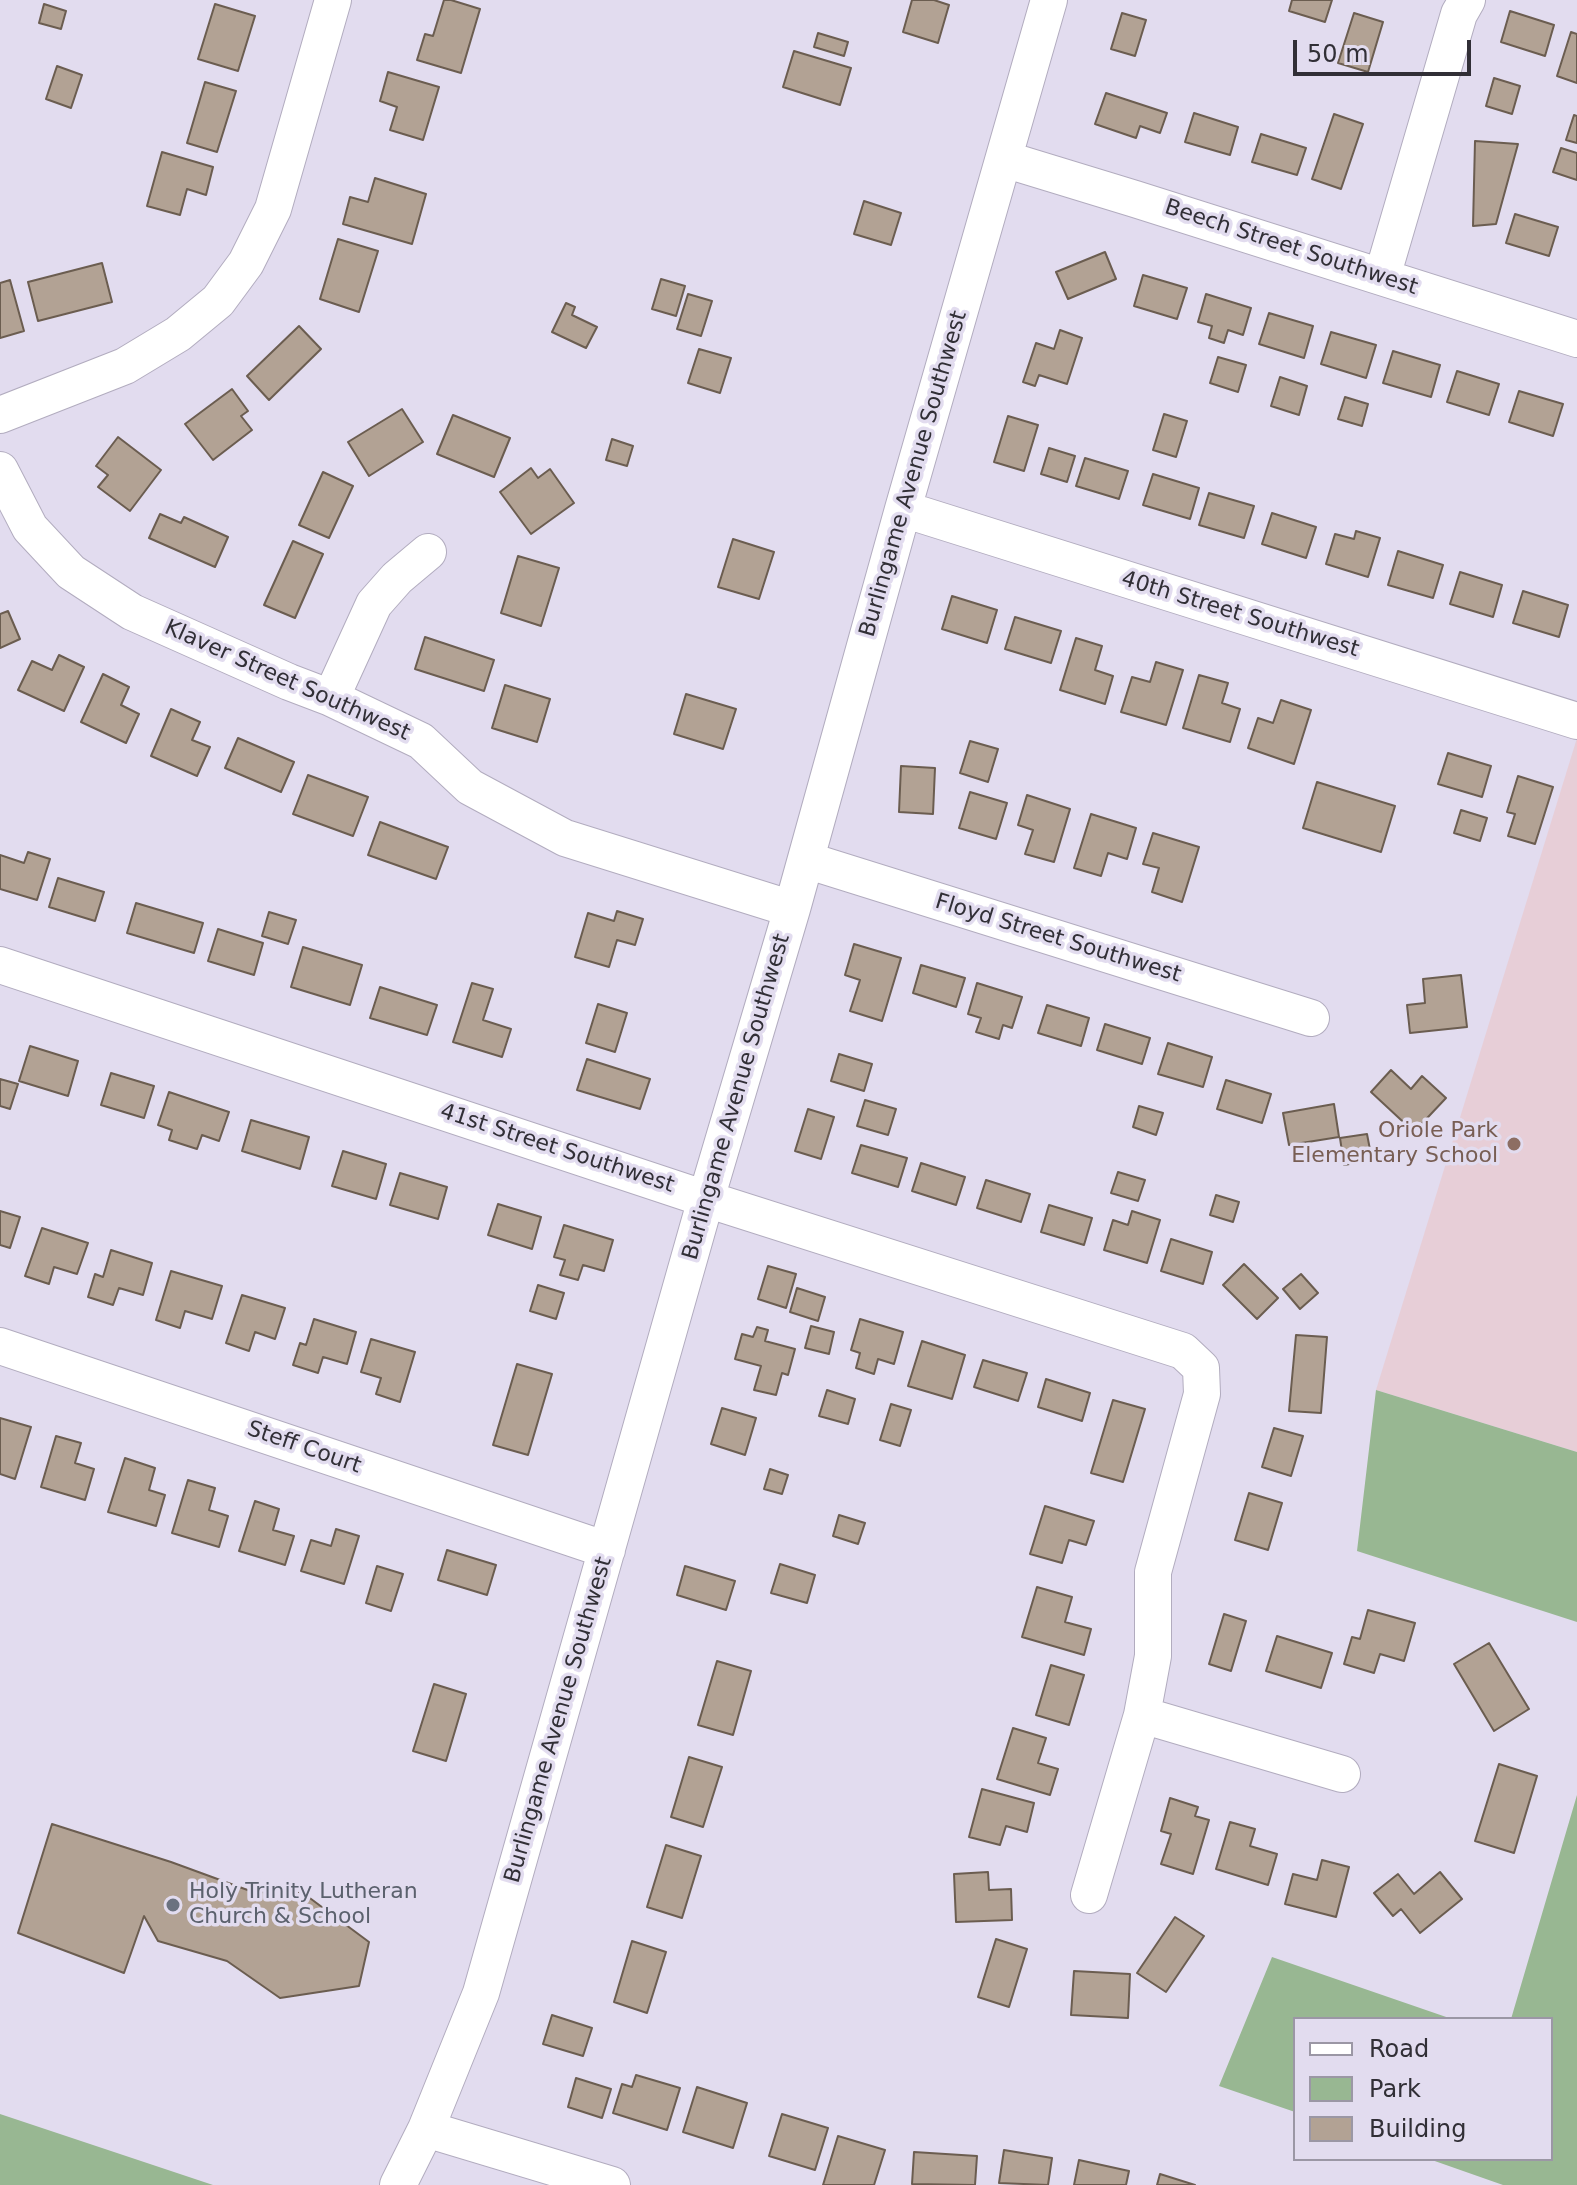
<!DOCTYPE html>
<style>
body{margin:0}
#map{position:relative;width:1577px;height:2185px;overflow:hidden;background:#e2dcef;font-family:"DejaVu Sans",sans-serif}
canvas{display:block}
.legend{position:absolute;left:1293px;top:2017px;width:260px;height:144px;box-sizing:border-box;background:#e2dcef;border:2px solid #9b97a5;margin:0;padding:10px 14px;list-style:none;font-size:24px;color:#312f36}
.legend li{display:flex;align-items:center;gap:16px;height:40px}
.legend b{width:40px;border:2px solid #9b97a5}
.scale{position:absolute;left:1293px;top:40px;width:178px;height:36px;box-sizing:border-box;border:4px solid #312f36;border-top:0;padding-left:10px;font-size:24px;line-height:28px;white-space:nowrap;color:#312f36;-webkit-text-stroke:6px #e2dcef;paint-order:stroke}
</style>
<div id="map">
<canvas width="1577" height="2185"></canvas>
<ul class="legend">
<li><b style="height:10px;background:#fff"></b>Road</li>
<li><b style="height:22px;background:#98b792"></b>Park</li>
<li><b style="height:22px;background:#b2a294"></b>Building</li>
</ul>
<div class="scale">50 m</div>
</div>
<script>
const ctx = document.querySelector('canvas').getContext('2d');
ctx.lineJoin = 'round';
function fill(path, color) {
  ctx.fillStyle = color;
  ctx.fill(path, 'evenodd');
}
function stroke(path, color, width, dash) {
  ctx.strokeStyle = color;
  ctx.lineWidth = width;
  ctx.lineCap = dash ? 'butt' : 'round';
  ctx.setLineDash(dash || []);
  ctx.stroke(path);
}
function drawText(font, color, halo, rows, align = 'center') {
  ctx.font = font + ' "DejaVu Sans",sans-serif';
  ctx.lineWidth = 7;
  ctx.setLineDash([]);
  ctx.textBaseline = 'middle';
  ctx.strokeStyle = halo;
  ctx.fillStyle = color;
  for (const [text, x, y, turn = 0] of rows) {
    ctx.save();
    ctx.translate(x, y);
    ctx.rotate((+turn || 0) * Math.PI / 180);
    ctx.textAlign = isNaN(turn) ? turn : align;
    if (halo) ctx.strokeText(text, 0, 0);
    ctx.fillText(text, 0, 0);
    ctx.restore();
  }
}
const education = new Path2D(`
 M1577,738V1452L1376,1390Z`);
const green = new Path2D(`
 M1376,1390L1577,1452V1622L1357,1551Z
 M1577,1795V2185H1503L1429,2159H1551V2019H1511Z
 M1272,1957L1452,2019H1295V2112L1219,2086Z
 M0,2114L213,2185H0Z`);
const building = new Path2D(`
 M444,0H451L480,9L461,73L417,60L425,34L433,36Z
 M912,0H934L949,5L938,43L903,32Z
 M1292,0H1332L1325,22L1289,11Z
 M44,4L66,11L61,29L39,23Z
 M215,4L255,16L238,71L198,59Z
 M1510,11L1554,25L1545,56L1501,42Z
 M1122,13L1146,20L1135,56L1111,49Z
 M1354,13L1383,22L1368,72L1338,63Z
 M1571,32L1577,34V83L1557,76Z
 M818,33L848,42L844,56L814,47Z
 M794,51L851,68L840,105L783,87Z
 M57,66L82,75L71,108L46,99Z
 M388,72L439,87L423,140L390,130L397,107L380,101Z
 M1494,78L1520,86L1512,114L1486,106Z
 M205,82L236,91L217,152L187,143Z
 M1106,93L1167,113L1160,133L1140,126L1136,138L1095,124Z
 M1194,113L1238,127L1230,155L1185,142Z
 M1334,114L1363,124L1341,189L1312,179Z
 M1574,115L1577,116V143L1566,140Z
 M1261,134L1306,148L1297,175L1252,162Z
 M1475,141L1518,144L1496,224L1473,226Z
 M1561,148L1577,153V180L1553,172Z
 M162,152L213,167L206,195L187,189L180,215L147,206Z
 M375,178L426,194L412,244L343,224L350,197L368,202Z
 M864,201L901,213L891,245L854,234Z
 M1515,214L1558,227L1549,256L1506,243Z
 M338,239L378,251L359,312L320,299Z
 M1105,252L1116,279L1068,299L1056,272Z
 M102,263L112,302L38,321L28,282Z
 M1143,275L1187,288L1177,319L1134,306Z
 M661,279L685,286L676,316L652,309Z
 M10,280L24,331L0,338V283Z
 M688,294L712,301L701,336L677,329Z
 M1206,294L1251,308L1243,335L1228,330L1224,343L1209,338L1212,326L1198,322Z
 M566,303L575,307L572,315L597,327L586,348L552,332Z
 M1269,313L1313,326L1304,358L1259,344Z
 M299,326L321,349L269,400L247,376Z
 M1060,330L1082,338L1067,384L1039,375L1035,386L1023,382L1036,343L1054,349Z
 M1331,332L1376,345L1366,378L1321,364Z
 M699,349L731,358L720,393L688,383Z
 M1393,351L1440,365L1431,397L1383,383Z
 M1218,357L1246,365L1238,392L1210,383Z
 M1457,371L1499,384L1489,415L1447,402Z
 M1280,377L1307,386L1299,415L1271,406Z
 M232,389L248,411L241,416L252,430L213,460L185,424Z
 M1519,391L1563,404L1553,436L1509,422Z
 M1345,397L1368,404L1362,426L1338,419Z
 M402,409L423,442L369,476L348,442Z
 M1164,414L1187,421L1176,457L1153,450Z
 M453,415L510,438L494,477L437,454Z
 M1008,416L1038,425L1024,471L994,462Z
 M118,437L161,470L130,511L98,487L108,475L96,466Z
 M612,439L633,446L627,466L606,460Z
 M1049,448L1075,456L1067,482L1041,474Z
 M1085,458L1128,471L1119,499L1076,486Z
 M531,468L538,478L550,469L574,503L531,534L500,492Z
 M323,472L353,486L329,538L299,525Z
 M1153,474L1199,488L1190,519L1143,505Z
 M1209,493L1254,506L1244,538L1199,525Z
 M1272,513L1316,527L1306,558L1262,544Z
 M160,514L181,523L184,517L228,537L215,567L149,538Z
 M1356,531L1380,538L1368,577L1326,564L1335,534L1354,539Z
 M733,539L774,552L759,599L718,587Z
 M293,541L323,554L295,618L264,605Z
 M1398,551L1443,565L1433,598L1388,585Z
 M518,556L559,568L541,626L501,613Z
 M1460,572L1502,585L1493,617L1450,604Z
 M1523,591L1568,605L1559,637L1513,623Z
 M952,596L997,610L987,643L942,629Z
 M8,611L20,639L0,648V614Z
 M1015,617L1061,631L1051,663L1005,649Z
 M425,637L494,660L484,691L415,669Z
 M1076,638L1102,646L1095,670L1113,676L1105,704L1060,690Z
 M59,655L84,667L64,711L18,690L32,661L52,670Z
 M1156,662L1183,670L1166,725L1121,712L1132,677L1150,682Z
 M103,674L129,687L121,705L139,714L126,743L81,722Z
 M1199,675L1228,683L1222,703L1240,709L1230,742L1183,728Z
 M505,685L550,699L537,742L492,728Z
 M686,694L736,709L723,749L674,734Z
 M1281,700L1311,710L1294,764L1248,748L1258,718L1273,723Z
 M171,709L200,722L192,740L210,747L197,776L151,756Z
 M238,738L294,762L281,792L225,768Z
 M970,741L998,749L988,782L960,773Z
 M1448,753L1491,766L1482,797L1438,784Z
 M901,766L935,768L933,814L899,812Z
 M308,775L368,797L353,836L293,814Z
 M1518,776L1553,787L1535,844L1508,836L1515,814L1507,812Z
 M1317,782L1395,806L1381,852L1303,828Z
 M970,792L1007,803L996,839L959,828Z
 M1027,795L1070,809L1054,862L1025,854L1033,830L1018,825Z
 M1461,810L1487,818L1480,841L1454,833Z
 M1091,814L1136,828L1127,859L1108,853L1101,876L1074,868Z
 M380,822L448,847L436,879L368,855Z
 M1153,833L1199,847L1182,902L1152,892L1159,868L1143,864Z
 M28,852L50,859L37,900L0,889V855L24,863Z
 M58,878L104,892L95,921L49,907Z
 M136,903L203,923L194,953L127,933Z
 M617,911L643,919L635,945L617,940L609,967L575,957L588,913L614,921Z
 M269,912L296,920L288,944L262,936Z
 M218,929L263,943L254,975L208,961Z
 M854,944L901,958L882,1021L850,1011L860,980L845,975Z
 M303,947L362,965L350,1005L291,987Z
 M921,965L965,978L956,1007L913,993Z
 M1461,975L1467,1027L1410,1033L1407,1005L1425,1003L1423,979Z
 M472,983L493,989L483,1020L511,1029L502,1057L453,1042Z
 M977,983L1022,997L1012,1028L1003,1025L999,1039L976,1032L981,1018L968,1014Z
 M380,987L437,1005L427,1035L370,1018Z
 M598,1004L627,1013L615,1052L586,1043Z
 M1047,1005L1089,1018L1081,1046L1038,1033Z
 M1105,1024L1150,1038L1142,1064L1097,1050Z
 M1168,1043L1212,1057L1203,1087L1158,1074Z
 M30,1046L78,1061L68,1096L19,1081Z
 M839,1054L872,1064L864,1091L831,1081Z
 M587,1059L650,1079L640,1109L577,1090Z
 M1391,1070L1411,1089L1422,1076L1446,1098L1414,1132L1371,1092Z
 M111,1073L154,1086L144,1118L101,1105Z
 M0,1079L18,1084L10,1109L0,1106Z
 M1226,1080L1271,1094L1262,1123L1217,1109Z
 M169,1092L229,1112L219,1141L202,1135L197,1149L169,1140L172,1130L158,1125Z
 M865,1100L896,1109L888,1135L857,1126Z
 M1334,1104L1339,1137L1289,1145L1283,1113Z
 M1139,1106L1163,1113L1156,1135L1133,1127Z
 M808,1109L834,1117L821,1159L795,1151Z
 M251,1120L309,1137L300,1169L242,1151Z
 M1367,1134L1372,1160L1344,1165L1340,1138Z
 M861,1145L907,1158L898,1187L852,1173Z
 M343,1151L386,1164L376,1199L332,1186Z
 M921,1163L965,1177L956,1205L912,1191Z
 M1118,1172L1145,1180L1138,1201L1111,1193Z
 M400,1173L447,1187L438,1219L390,1205Z
 M986,1180L1030,1194L1021,1222L977,1208Z
 M1216,1195L1239,1202L1233,1222L1210,1215Z
 M498,1204L541,1217L532,1249L488,1235Z
 M1049,1205L1092,1218L1084,1245L1041,1232Z
 M0,1211L20,1217L10,1248L0,1245Z
 M1132,1211L1160,1220L1147,1263L1104,1250L1113,1220L1128,1225Z
 M564,1225L613,1240L604,1271L583,1265L578,1280L560,1275L565,1260L554,1257Z
 M42,1228L88,1243L77,1274L54,1267L49,1284L25,1276Z
 M1171,1239L1212,1252L1203,1284L1161,1271Z
 M111,1250L152,1263L143,1295L119,1288L113,1305L88,1297L95,1274L103,1277Z
 M1244,1264L1278,1298L1257,1319L1223,1285Z
 M768,1266L796,1274L786,1308L758,1299Z
 M171,1271L222,1286L212,1319L185,1311L180,1328L156,1320Z
 M1301,1274L1318,1293L1300,1309L1283,1289Z
 M538,1285L564,1293L556,1319L530,1311Z
 M797,1288L825,1297L818,1321L790,1312Z
 M242,1295L285,1308L275,1339L255,1332L249,1351L226,1343Z
 M314,1319L356,1332L347,1364L323,1357L318,1373L293,1365L300,1343L306,1345Z
 M860,1319L903,1332L894,1364L878,1359L874,1374L856,1368L860,1353L851,1350Z
 M811,1326L834,1332L829,1354L805,1348Z
 M757,1327L768,1330L765,1341L795,1349L788,1375L782,1373L776,1395L754,1390L761,1366L735,1359L742,1334L753,1337Z
 M1296,1335L1327,1337L1321,1413L1289,1411Z
 M371,1339L415,1352L400,1402L376,1394L381,1378L361,1372Z
 M922,1341L965,1355L952,1399L908,1386Z
 M983,1360L1027,1373L1018,1401L974,1387Z
 M517,1364L552,1374L528,1455L493,1445Z
 M1046,1379L1090,1393L1082,1421L1038,1407Z
 M827,1390L855,1399L848,1424L819,1416Z
 M1113,1400L1145,1409L1123,1482L1091,1473Z
 M891,1404L911,1410L900,1446L880,1440Z
 M722,1408L756,1418L745,1455L711,1444Z
 M0,1418L31,1427L15,1479L0,1474Z
 M1274,1428L1303,1436L1291,1476L1262,1467Z
 M56,1436L81,1443L75,1463L94,1469L85,1500L41,1487Z
 M125,1458L155,1468L149,1490L165,1495L156,1526L108,1512Z
 M770,1469L788,1475L782,1494L764,1489Z
 M188,1480L215,1488L209,1510L228,1516L219,1547L172,1533Z
 M1249,1493L1282,1503L1268,1550L1235,1540Z
 M255,1501L279,1509L273,1530L294,1536L285,1565L239,1551Z
 M1045,1506L1094,1521L1086,1545L1069,1540L1062,1563L1030,1554Z
 M839,1515L865,1523L858,1544L833,1536Z
 M336,1529L359,1536L344,1584L301,1571L311,1540L331,1546Z
 M447,1550L496,1565L487,1595L438,1580Z
 M780,1564L815,1575L807,1603L771,1593Z
 M377,1566L403,1574L391,1611L366,1603Z
 M685,1566L735,1581L726,1610L677,1595Z
 M1037,1587L1072,1597L1065,1622L1091,1629L1084,1655L1022,1637Z
 M1368,1610L1415,1623L1404,1661L1380,1654L1374,1673L1344,1664L1352,1637L1360,1639Z
 M1224,1614L1246,1621L1231,1671L1209,1664Z
 M1277,1636L1332,1653L1321,1688L1266,1671Z
 M1489,1643L1529,1709L1494,1731L1454,1664Z
 M717,1661L751,1671L733,1735L698,1725Z
 M1051,1665L1084,1675L1069,1725L1036,1715Z
 M434,1684L466,1694L446,1761L413,1751Z
 M1013,1728L1046,1738L1038,1763L1058,1769L1050,1795L997,1779Z
 M689,1757L722,1767L703,1827L671,1817Z
 M1499,1764L1537,1776L1514,1853L1475,1841Z
 M982,1789L1034,1803L1027,1832L1006,1826L1000,1845L969,1837Z
 M1170,1798L1198,1807L1195,1816L1209,1820L1193,1874L1161,1864L1171,1834L1161,1831Z
 M1230,1822L1255,1829L1250,1846L1277,1854L1268,1885L1216,1869Z
 M52,1824L171,1862L253,1892L303,1893L369,1942L359,1986L280,1998L227,1961L158,1941L144,1916L124,1973L18,1933Z
 M666,1845L701,1856L682,1918L647,1907Z
 M1322,1860L1349,1867L1336,1917L1285,1904L1293,1874L1317,1880Z
 M988,1872L989,1890L1011,1889L1012,1920L956,1922L954,1874Z
 M1440,1872L1462,1899L1420,1933L1401,1909L1393,1916L1374,1893L1398,1874L1414,1894Z
 M1175,1917L1204,1936L1166,1992L1137,1973Z
 M996,1939L1027,1949L1009,2007L978,1997Z
 M632,1941L666,1952L647,2013L614,2002Z
 M1074,1971L1130,1974L1128,2018L1071,2015Z
 M552,2015L592,2028L583,2056L543,2044Z
 M636,2075L680,2088L667,2130L613,2113L622,2084L632,2087Z
 M576,2078L611,2089L602,2118L568,2107Z
 M697,2087L747,2103L733,2148L683,2132Z
 M782,2114L828,2128L815,2170L769,2156Z
 M838,2136L885,2150L874,2185H823Z
 M1004,2150L1052,2158L1048,2185L999,2183Z
 M914,2152L977,2156L975,2185L912,2184Z
 M1079,2160L1129,2171L1126,2185H1074Z
 M1160,2174L1195,2185H1157Z`);
const minor = new Path2D(`
 M1004,159L1135,199L1577,339
 M1382,277L1459,14L1467,0
 M0,415L125,366L178,334L218,301L246,263L273,209L333,0
 M0,470L30,528L71,572L132,612L289,682L331,698L421,741L470,787L565,838L792,909
 M903,509L1577,721
 M331,698L374,604L397,578L428,552
 M806,860L1311,1018
 M0,965L706,1199L1183,1351L1201,1368L1202,1394L1153,1572V1656L1142,1715L1089,1895
 M0,1346L607,1550
 M1142,1715L1342,1774
 M426,2129L612,2185
 M398,2185L426,2129L481,1993L706,1199L792,909L903,509L1049,0`);
const markers = [
 [1514,1144,8,"#8d6e63"],
 [173,1905,8,"#6b7280"]
];
const streetNames = [
 ["Beech Street Southwest",1291,248,18],
 ["Burlingame Avenue Southwest",914,474,-74],
 ["40th Street Southwest",1240,615,17],
 ["Klaver Street Southwest",287,681,24],
 ["Floyd Street Southwest",1058,939,17],
 ["Burlingame Avenue Southwest",737,1097,-74],
 ["41st Street Southwest",557,1149,18],
 ["Steff Court",304,1448,19],
 ["Burlingame Avenue Southwest",559,1720,-74]
];
const educationNames = [
 ["Oriole Park",1498,1131],
 ["Elementary School",1498,1156]
];
const worshipNames = [
 ["Holy Trinity Lutheran",189,1892],
 ["Church & School",189,1917]
];
fill(education, '#e7ced7');
fill(green, '#98b792');
fill(building, '#b2a294');
stroke(building, '#6b5d50', 2);
stroke(minor, '#b2acbf', 38);
stroke(minor, '#fff', 36);
for (const [x, y, r, color] of markers) {
  const dot = new Path2D();
  dot.arc(x, y, r, 0, 2 * Math.PI);
  ctx.fillStyle = color;
  ctx.fill(dot);
  stroke(dot, '#e2dcef', 3);
}
drawText('22px', '#312f36', '#e2dcef', streetNames);
drawText('22px', '#785e54', '#e2dcef', educationNames, 'right');
drawText('22px', '#5b616d', '#e2dcef', worshipNames, 'left');
</script>
